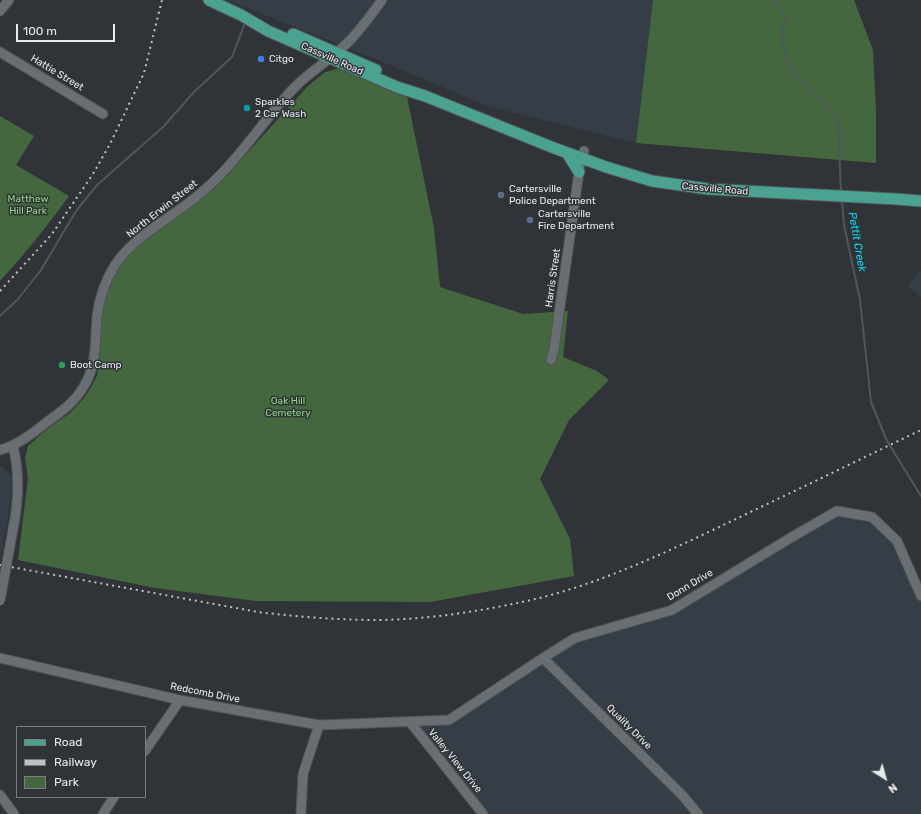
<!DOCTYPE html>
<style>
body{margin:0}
#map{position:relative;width:921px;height:814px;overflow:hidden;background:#303438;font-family:Rubik,sans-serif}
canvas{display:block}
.legend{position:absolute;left:16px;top:726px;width:130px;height:72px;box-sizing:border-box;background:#303438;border:1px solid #797d80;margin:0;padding:5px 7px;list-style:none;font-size:12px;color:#e7eaed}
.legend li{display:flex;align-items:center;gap:8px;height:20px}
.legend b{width:20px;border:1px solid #797d80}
.north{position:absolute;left:865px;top:758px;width:40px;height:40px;-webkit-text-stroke:3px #303438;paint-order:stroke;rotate:143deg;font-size:11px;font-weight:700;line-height:16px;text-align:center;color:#e7eaed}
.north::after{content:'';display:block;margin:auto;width:14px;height:18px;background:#e7eaed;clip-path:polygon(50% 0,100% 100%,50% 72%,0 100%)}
.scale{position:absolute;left:16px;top:24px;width:99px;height:18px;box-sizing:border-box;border:2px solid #e7eaed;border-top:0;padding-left:5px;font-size:12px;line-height:14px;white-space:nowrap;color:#e7eaed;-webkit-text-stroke:3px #303438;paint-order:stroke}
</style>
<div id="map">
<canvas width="921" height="814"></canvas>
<ul class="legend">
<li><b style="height:5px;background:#4ba291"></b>Road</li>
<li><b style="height:5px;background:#bec2c5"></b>Railway</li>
<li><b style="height:11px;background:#45673f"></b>Park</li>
</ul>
<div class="north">N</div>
<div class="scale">100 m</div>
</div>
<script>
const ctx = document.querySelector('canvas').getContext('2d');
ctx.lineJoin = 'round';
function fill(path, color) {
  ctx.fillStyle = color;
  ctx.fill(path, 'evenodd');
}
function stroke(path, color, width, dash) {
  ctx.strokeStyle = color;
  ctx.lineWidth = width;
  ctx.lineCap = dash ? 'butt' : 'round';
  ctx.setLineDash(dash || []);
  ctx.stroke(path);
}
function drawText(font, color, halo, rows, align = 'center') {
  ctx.font = font + ' Rubik,sans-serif';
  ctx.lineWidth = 3;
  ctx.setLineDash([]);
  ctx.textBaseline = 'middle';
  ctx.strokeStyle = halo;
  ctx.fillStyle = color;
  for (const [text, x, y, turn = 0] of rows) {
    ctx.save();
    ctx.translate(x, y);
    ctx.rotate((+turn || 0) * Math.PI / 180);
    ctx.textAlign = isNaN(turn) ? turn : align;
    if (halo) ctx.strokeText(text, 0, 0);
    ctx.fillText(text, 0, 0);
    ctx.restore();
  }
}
const built = new Path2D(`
 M228,0H653L636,143L490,107L400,69Z
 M921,270V298L908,286Z
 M0,465L14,479L0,562Z
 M837,511L872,517L897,541L921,596V814H488L414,722L445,720L575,638L672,610Z`);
const green = new Path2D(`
 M653,0H854L873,50L876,110V163L636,143Z
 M340,68L407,97L434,228L440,287L523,314L568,311L563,357L597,371L609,380L569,420L540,479L570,539L574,576L430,602L256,601L155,588L18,560L28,478L25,458L28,446L47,429L70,413L84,398L91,387L97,376L100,351L101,313L105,295L112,278L119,266L138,245L193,205L229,173L308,86L325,72Z
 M0,116L34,136L16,165L69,196C47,226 25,254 0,281Z`);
const stream = new Path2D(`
 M775,0L785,16L786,22L782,29L785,58L794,72L832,110L837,119L839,131V147L841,192
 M842,201L844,225L860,300L871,402L887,441L921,496
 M0,316L18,299L41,270L76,211L97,185L163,127L194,92L232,57L245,23`);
const minor = new Path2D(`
 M0,11L9,0
 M0,52L103,114
 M551,360L554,349L580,165L584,151
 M13,446C20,474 19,500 13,529
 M0,450C18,445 33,433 47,422C61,412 76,401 84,386C97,365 95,340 97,317C99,299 105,281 115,265C131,241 157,226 180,209C191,202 201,193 211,184C243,155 265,117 296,86C310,72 328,61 343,47C358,34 370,16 382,0
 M0,658L180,700L319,725L449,720L543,658L575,638L672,610L792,537L837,511L872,517L897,541L921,596
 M543,658L683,796L698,814
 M410,722L483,814
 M145,751L180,700
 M0,795L14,814
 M103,814L114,797
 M301,814L303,774L319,725`);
const major = new Path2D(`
 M209,0L241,15L268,31L397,87L425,96L554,148L606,167L652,181L708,189L896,199L921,201
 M293,34L376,70
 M567,153L579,172`);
const rail = new Path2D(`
 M0,291L52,234L93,174L110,144L144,73L162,0
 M0,565L258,612C299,617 340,620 381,620C431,619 482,611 531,600C604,583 673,549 740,517C801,488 861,459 921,430`);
const minorBridge = new Path2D(`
 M0,601L13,529`);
const markers = [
 [261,59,4,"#3f7fe0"],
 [247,108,4,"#0f9aa8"],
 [501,195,4,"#5c6f8a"],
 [530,220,4,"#5c6f8a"],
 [62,365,4,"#2e9e5b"]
];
const poiNames = [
 ["Citgo",269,59],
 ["Sparkles",255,102],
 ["2 Car Wash",255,114],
 ["Cartersville",509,189],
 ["Police Department",509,201],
 ["Cartersville",538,214],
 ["Fire Department",538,226],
 ["Boot Camp",70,365]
];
const streetNames = [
 ["Cassville Road",332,59,24],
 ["Hattie Street",57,73,31],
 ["Cassville Road",715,189,5],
 ["North Erwin Street",162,209,-38],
 ["Harris Street",553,278,-82],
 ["Donn Drive",690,585,-31],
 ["Redcomb Drive",205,693,11],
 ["Quality Drive",629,727,45],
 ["Valley View Drive",455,761,51]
];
const parkNames = [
 ["Matthew",28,199],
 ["Hill Park",28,211],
 ["Oak Hill",288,401],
 ["Cemetery",288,413]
];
const waterNames = [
 ["Pettit Creek",857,242,80]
];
fill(built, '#353e46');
fill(green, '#45673f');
stroke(stream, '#4c585b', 2);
stroke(minor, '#4e5255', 11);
stroke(major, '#4e5255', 13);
stroke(minor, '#696e72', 9);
stroke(major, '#4ba291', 11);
stroke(rail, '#bec2c5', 2, [2, 4]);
stroke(minorBridge, '#4e5255', 11, []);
stroke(minorBridge, '#696e72', 9);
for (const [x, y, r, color] of markers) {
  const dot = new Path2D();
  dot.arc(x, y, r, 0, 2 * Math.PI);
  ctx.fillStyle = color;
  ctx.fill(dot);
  stroke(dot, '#303438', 1.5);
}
drawText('10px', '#e7eaed', '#303438', poiNames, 'left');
drawText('10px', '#e7eaed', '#303438', streetNames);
drawText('10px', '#8fd881', '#303438', parkNames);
drawText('italic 11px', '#08dbee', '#303438', waterNames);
</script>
